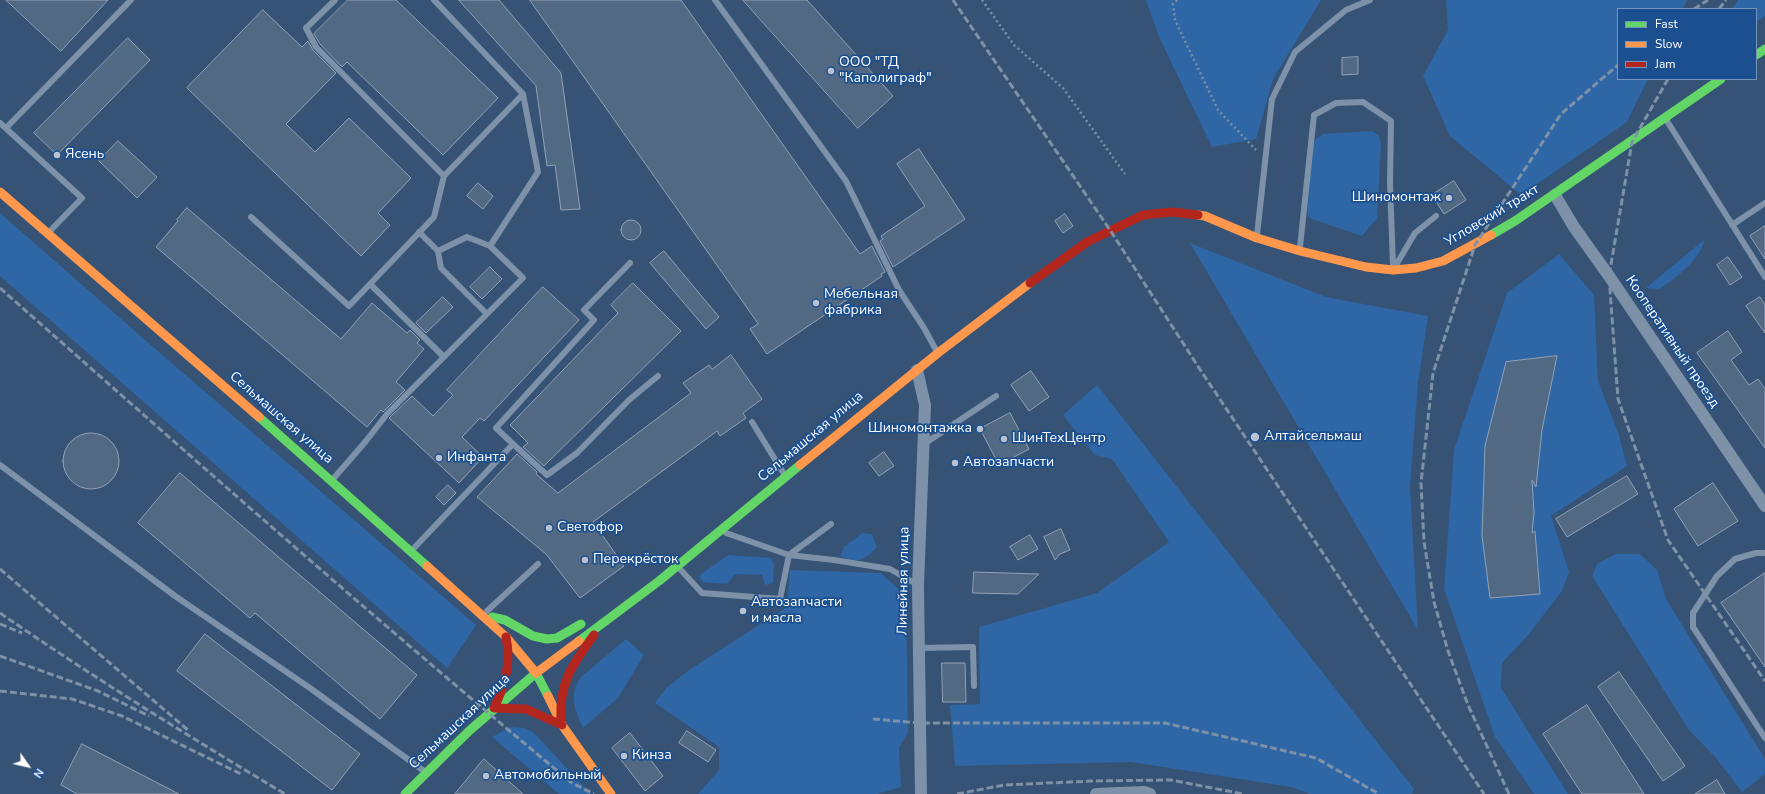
<!DOCTYPE html>
<meta charset="utf-8">
<style>
body{margin:0}
#map{position:relative;width:1765px;height:794px;overflow:hidden;background:#365274;font-family:"Nunito Sans",sans-serif}
canvas{display:block}
.legend{position:absolute;left:1617px;top:8px;width:140px;height:72px;box-sizing:border-box;background:#1b4f8f;border:1px solid #7695bc;margin:0;padding:5px 7px;list-style:none;font-size:12px;color:#fff}
.legend li{display:flex;align-items:center;gap:8px;height:20px}
.legend b{width:20px;border:1px solid #7695bc}
.north{position:absolute;left:8px;top:746px;width:40px;height:40px;-webkit-text-stroke:3px #1b4f8f;paint-order:stroke;rotate:124deg;font-size:11px;font-weight:700;line-height:16px;text-align:center;color:#fff}
.north::after{content:'';display:block;margin:auto;width:14px;height:18px;background:#fff;clip-path:polygon(50% 0,100% 100%,50% 72%,0 100%)}
</style>
<div id="map">
<canvas width="1765" height="794"></canvas>
<ul class="legend">
<li><b style="height:5px;background:#63d668"></b>Fast</li>
<li><b style="height:5px;background:#ff974d"></b>Slow</li>
<li><b style="height:5px;background:#b3261e"></b>Jam</li>
</ul>
<div class="north">N</div>
</div>
<script>
const ctx = document.querySelector('canvas').getContext('2d');
ctx.lineJoin = 'round';
function fill(path, color) {
  ctx.fillStyle = color;
  ctx.fill(path, 'evenodd');
}
function stroke(path, color, width, dash) {
  ctx.strokeStyle = color;
  ctx.lineWidth = width;
  ctx.lineCap = dash ? 'butt' : 'round';
  ctx.setLineDash(dash || []);
  ctx.stroke(path);
}
function drawText(font, color, halo, rows, align = 'center') {
  ctx.font = font + ' "Nunito Sans",sans-serif';
  ctx.lineWidth = 3.5;
  ctx.setLineDash([]);
  ctx.textBaseline = 'middle';
  ctx.strokeStyle = halo;
  ctx.fillStyle = color;
  for (const [text, x, y, turn = 0] of rows) {
    ctx.save();
    ctx.translate(x, y);
    ctx.rotate((+turn || 0) * Math.PI / 180);
    ctx.textAlign = isNaN(turn) ? turn : align;
    if (halo) ctx.strokeText(text, 0, 0);
    ctx.fillText(text, 0, 0);
    ctx.restore();
  }
}
const green = new Path2D(`
 M1146,0H1321L1273,79L1256,139L1212,147L1159,37Z
 M1446,0H1687L1683,9H1618V79H1648L1627,122L1521,195L1450,136L1423,76L1448,30Z
 M1738,0H1765V16L1756,22V9H1732Z
 M1372,131L1379,136L1381,144L1377,218L1362,236L1309,218L1307,213L1313,144L1317,138L1323,134Z
 M0,213L160,353L476,625L447,668L0,276Z
 M1705,239C1700,260 1677,277 1660,289L1646,288Z
 M1190,243L1326,297L1428,316L1418,383L1410,486L1418,630Z
 M1559,254L1594,295L1598,381L1618,432L1627,466L1551,516L1569,572L1562,591L1529,634L1502,663L1501,688L1568,794H1534L1495,737L1444,589L1454,450L1507,293Z
 M1097,385L1414,789L1412,794H1310L1291,787L1131,762L955,766L950,705L980,704L979,627L1097,593L1169,542L1112,459L1095,455L1063,415Z
 M862,533L872,534L877,547C864,561 858,564 840,556L844,547Z
 M1616,554H1640L1657,570L1666,599L1765,759V774L1742,792L1716,758L1689,730L1592,576L1597,564Z
 M728,555L771,558L774,564L773,583L765,585L762,575L735,574L727,584L703,582L700,579V575Z
 M790,570L881,573L906,596L908,732L899,748L901,787L877,794H698L719,770V747L655,703L666,688L689,670L787,607Z
 M626,639L644,655L618,698L583,728C575,710 568,695 581,677Z
 M510,727L524,728L533,732L591,794H559L492,737Z`);
const building = new Path2D(`
 M6,0H108L61,51Z
 M348,0H396L498,98L443,155L347,62L342,67L320,44L314,34Z
 M459,0H499L561,73L580,209L561,210L555,165L547,166L536,86Z
 M530,0H681L860,254L872,246L885,272L881,274L882,276L767,354L750,329L758,324Z
 M743,0H807L893,96L858,128Z
 M263,10L302,47L308,41L313,50L336,73L286,124L315,152L349,118L411,178L378,213L390,225L361,256L187,88Z
 M128,38L150,60L57,155L34,133Z
 M1358,57V74L1342,75V58Z
 M118,141L157,177L137,198L99,161Z
 M919,149L965,219L893,267L880,241L883,239L881,236L925,206L897,164Z
 M1454,181L1466,200L1444,214L1432,195Z
 M478,183L493,196L483,209L467,196Z
 M187,208L341,339L372,303L407,333L410,330L420,340L417,343L424,349L396,382L405,390L383,412L381,410L367,427L156,247L178,221L177,220Z
 M1065,214L1073,226L1063,233L1055,221Z
 M621 230a10 10 0 1 1 20 0a10 10 0 1 1-20 0Z
 M1765,226V259L1750,236Z
 M664,251L719,317L706,329L650,263Z
 M1728,257L1742,277L1730,285L1717,265Z
 M490,267L502,279L482,299L470,287Z
 M633,283L681,331L544,466L523,447L528,443L510,425L618,313L611,305Z
 M543,287L579,320L484,421L480,418L462,437L483,457L459,483L389,418L412,396L433,416L453,395L447,390Z
 M443,297L453,307L426,333L416,323Z
 M1760,297L1765,305V333L1746,306Z
 M1728,331L1742,352L1731,360L1749,385L1758,379L1765,389V448L1697,353Z
 M731,355L762,399L743,413L746,418L720,436L717,431L593,522L624,566L580,598L546,554L477,497L517,454L537,472L536,474L558,493L691,393L683,383L709,365L712,369Z
 M1557,356L1542,430L1536,487L1532,480L1534,513L1532,533L1535,531L1540,594L1490,598L1482,536L1485,446L1506,362Z
 M1031,371L1049,397L1029,411L1011,385Z
 M1010,413L1029,449L999,465L980,429Z
 M63 461a28 28 0 1 1 56 0a28 28 0 1 1-56 0Z
 M884,452L894,466L879,476L869,463Z
 M180,473L417,675L380,719L255,613L250,618L138,523Z
 M1627,476L1638,494L1567,537L1556,519Z
 M1713,483L1738,521L1698,546L1674,509Z
 M448,485L456,493L444,505L436,497Z
 M1061,529L1070,550L1060,554L1055,560L1044,537Z
 M1030,535L1038,549L1018,560L1010,547Z
 M974,572L1039,574L1018,594L973,593Z
 M1765,573V667L1721,603Z
 M205,634L360,754L332,790L177,671Z
 M942,663H965L966,702H943Z
 M1619,672L1685,766L1663,781L1598,687Z
 M1587,705L1644,794H1582L1543,734Z
 M687,731L716,750L708,762L679,743Z
 M630,733L663,776L645,791L612,748Z
 M82,744L179,794H77L61,785Z
 M484,759L523,794H455Z
 M1717,780L1725,794H1695Z`);
const path = new Path2D(`
 M982,0L1014,45L1063,88L1125,174
 M1177,0L1173,4L1175,20L1218,110L1256,150`);
const lane = new Path2D(`
 M335,0L306,28L316,47L444,176L523,94
 M715,0L846,181L899,290L924,328L936,350
 M1667,121L1765,277
 M0,123L82,198L50,231
 M6,128L131,0
 M251,217L349,306L370,284
 M1732,225L1765,203
 M419,232L438,251L441,268L487,314
 M1257,235L1272,99L1295,52L1346,10L1370,0
 M1300,247L1314,115L1336,103L1363,102L1391,121L1390,183L1393,266
 M438,251L467,237L490,246
 M1396,265L1415,233L1436,216
 M443,356L370,284L434,217L444,176
 M752,422L784,474
 M513,444L496,428L594,320L584,310L630,263
 M924,444L996,396
 M0,465L175,596L310,688L424,771
 M334,478L366,441L387,414L523,278L490,246L538,172L523,94L434,0
 M726,533L789,555L831,524
 M413,549L513,444L547,475L577,453L629,400L658,376
 M1765,553H1756L1735,559L1717,576L1693,613V627L1765,738
 M679,568L702,593L780,599L789,555L834,560L890,569L918,585
 M487,611L538,564
 M918,648L973,647L974,686`);
const street = new Path2D(`
 M1555,195L1574,227L1609,276L1765,506
 M917,370L925,405L918,585L921,794
 M1096,794L1144,792L1150,794`);
const fast = new Path2D(`
 M1756,55L1765,49
 M1491,235L1515,221L1721,79
 M259,417L427,566
 M492,617L505,620L533,636L547,639L557,638L581,624
 M579,641L659,581L800,465
 M405,794L469,731L536,673L548,696`);
const slow = new Path2D(`
 M0,192L259,417
 M1198,215L1205,216L1257,238L1300,251L1366,267L1393,270L1416,268L1443,261L1491,235
 M800,465L938,353L1030,283
 M427,566L506,637L536,673L579,641
 M548,696L562,725L611,794`);
const jam = new Path2D(`
 M1030,283L1087,242L1143,215L1172,212L1198,215
 M496,704C506,681 511,662 506,637
 M494,708L526,709L562,725
 M561,719C559,682 573,664 594,635`);
const rail = new Path2D(`
 M953,0L1110,230L1201,371L1484,794
 M1694,9L1708,0
 M1719,9L1726,0
 M1668,79L1632,142L1609,276L1618,399L1668,540L1765,681
 M0,288C189,455 378,622 572,783L594,794
 M0,569L189,731
 M0,613C93,677 188,736 285,794
 M0,624L22,633
 M0,656L98,691L149,716
 M0,691L72,699L122,716L241,774
 M873,719L919,723H1165L1316,758L1379,794
 M957,794L1004,785L1092,781L1171,780L1243,794
 M1509,794L1468,705L1448,651L1434,602L1424,542L1421,483L1433,373L1475,245L1561,114L1618,65`);
const markers = [
 [831,71,4,"#b9c2ce"],
 [57,155,4,"#b9c2ce"],
 [1449,198,4,"#b9c2ce"],
 [816,303,4,"#b9c2ce"],
 [980,429,4,"#b9c2ce"],
 [1255,437,5,"#b9c2ce"],
 [1004,439,4,"#b9c2ce"],
 [439,458,4,"#b9c2ce"],
 [955,463,4,"#b9c2ce"],
 [549,528,4,"#b9c2ce"],
 [585,560,4,"#b9c2ce"],
 [743,611,4,"#b9c2ce"],
 [624,756,4,"#b9c2ce"],
 [486,776,4,"#b9c2ce"]
];
const poiNames = [
 ["ООО \"ТД",839,63],
 ["\"Каполиграф\"",839,79],
 ["Ясень",65,155],
 ["Шиномонтаж",1441,198,"right"],
 ["Мебельная",824,295],
 ["фабрика",824,311],
 ["Шиномонтажка",972,429,"right"],
 ["Алтайсельмаш",1264,437],
 ["ШинТехЦентр",1012,439],
 ["Инфанта",447,458],
 ["Автозапчасти",963,463],
 ["Светофор",557,528],
 ["Перекрёсток",593,560],
 ["Автозапчасти",751,603],
 ["и масла",751,619],
 ["Кинза",632,756],
 ["Автомобильный",494,776]
];
const streetNames = [
 ["Угловский тракт",1492,216,-31],
 ["Кооперативный проезд",1672,342,56],
 ["Сельмашская улица",281,418,41],
 ["Сельмашская улица",811,437,-40],
 ["Линейная улица",904,581,-89],
 ["Сельмашская улица",460,722,-43]
];
fill(green, '#2f66a5');
fill(building, '#526984');
stroke(building, '#92a2b6', 1);
stroke(path, '#7d92a8', 2.5, [2, 3]);
stroke(lane, '#7d92a8', 6);
stroke(street, '#7d92a8', 12);
stroke(fast, '#63d668', 9);
stroke(slow, '#ff974d', 9);
stroke(jam, '#b3261e', 9);
stroke(rail, '#7e92a7', 3, [7, 3]);
for (const [x, y, r, color] of markers) {
  const dot = new Path2D();
  dot.arc(x, y, r, 0, 2 * Math.PI);
  ctx.fillStyle = color;
  ctx.fill(dot);
  stroke(dot, '#1b4f8f', 1.5);
}
drawText('14px', '#fff', '#1b4f8f', poiNames, 'left');
drawText('14px', '#fff', '#1b4f8f', streetNames);
</script>
